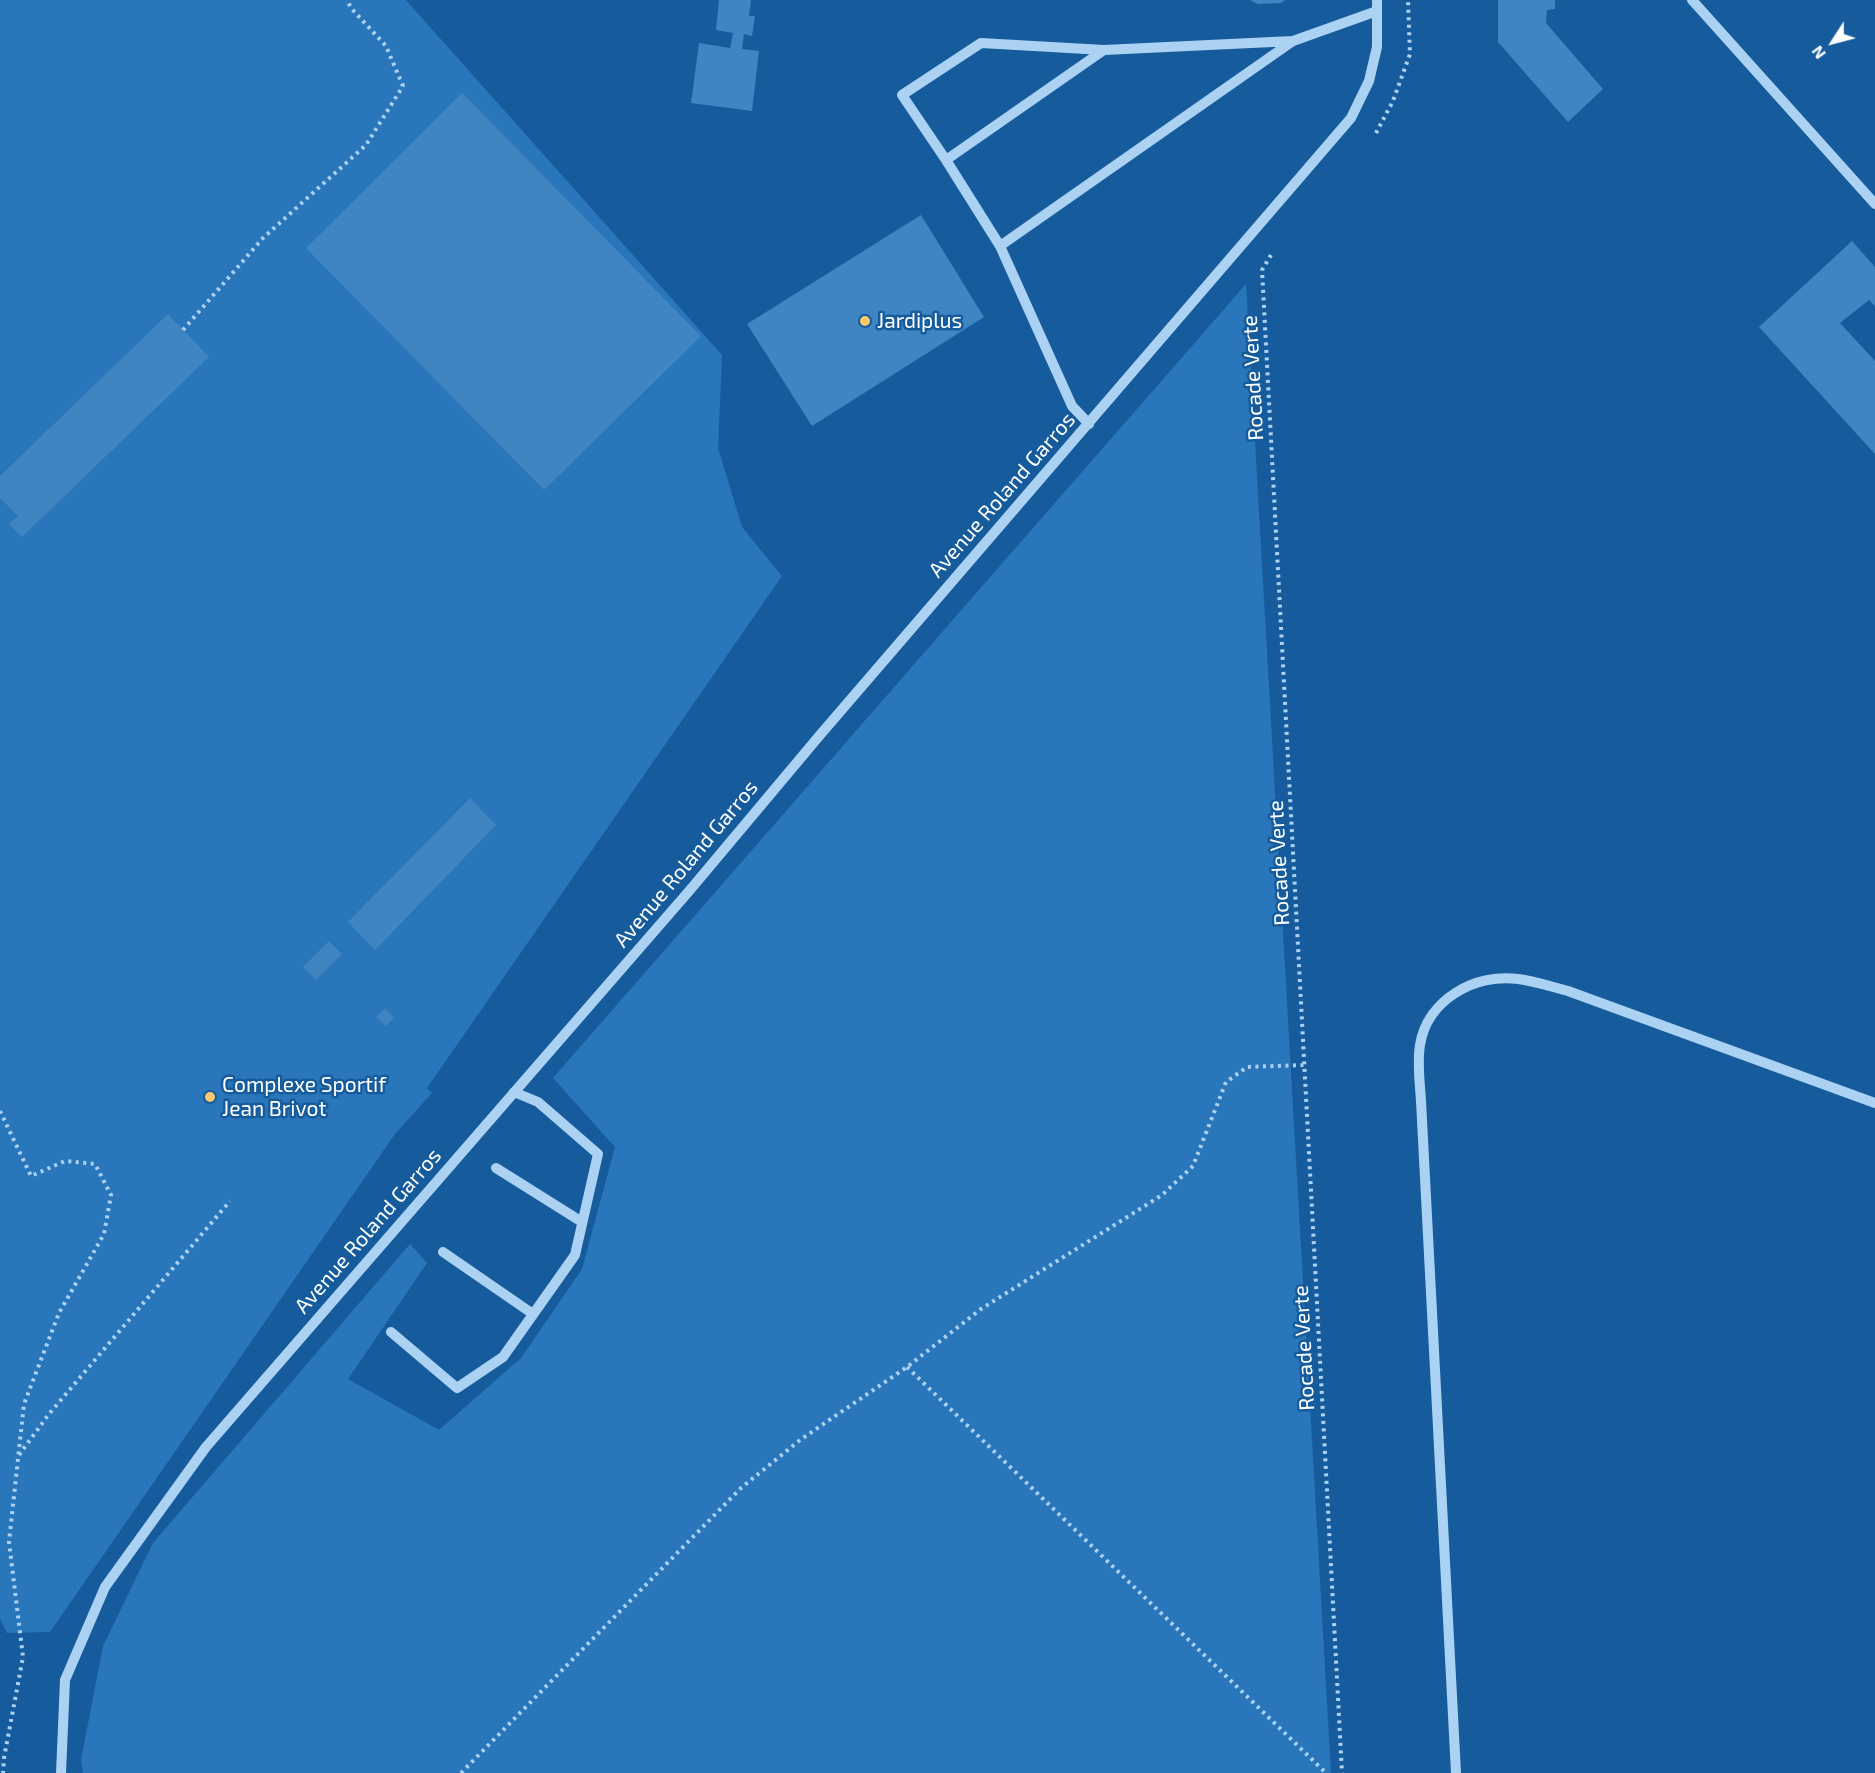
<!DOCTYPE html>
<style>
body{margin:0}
#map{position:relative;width:1875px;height:1773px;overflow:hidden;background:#165c9c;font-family:"Exo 2",sans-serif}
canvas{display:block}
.north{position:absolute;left:1803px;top:12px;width:60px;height:60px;-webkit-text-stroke:4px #165c9c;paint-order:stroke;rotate:234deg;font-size:16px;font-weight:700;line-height:24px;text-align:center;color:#fff}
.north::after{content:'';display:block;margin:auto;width:21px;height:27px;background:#fff;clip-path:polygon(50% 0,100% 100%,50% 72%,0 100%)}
</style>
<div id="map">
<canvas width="1875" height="1773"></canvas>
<div class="north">N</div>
</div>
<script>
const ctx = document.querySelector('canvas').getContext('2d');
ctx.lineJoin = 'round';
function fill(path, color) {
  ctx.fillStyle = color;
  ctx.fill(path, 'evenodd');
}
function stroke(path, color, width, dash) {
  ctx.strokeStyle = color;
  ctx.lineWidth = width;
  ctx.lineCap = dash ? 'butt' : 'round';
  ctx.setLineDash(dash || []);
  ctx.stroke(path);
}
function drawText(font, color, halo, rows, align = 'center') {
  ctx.font = font + ' "Exo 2",sans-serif';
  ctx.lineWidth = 5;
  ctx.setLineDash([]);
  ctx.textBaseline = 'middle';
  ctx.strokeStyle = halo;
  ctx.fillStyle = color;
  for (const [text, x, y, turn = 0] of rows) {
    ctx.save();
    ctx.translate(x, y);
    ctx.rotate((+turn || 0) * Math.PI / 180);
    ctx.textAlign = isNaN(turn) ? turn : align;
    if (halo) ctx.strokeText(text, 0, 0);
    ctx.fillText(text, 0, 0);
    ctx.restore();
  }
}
const green = new Path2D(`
 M0,0H406L722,355L718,448L742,527L782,576L427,1088L432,1093L395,1134L50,1632L7,1633L0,1619Z
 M1246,284L1331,1773H83L81,1760L103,1646L153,1543L410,1244L427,1263L348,1379L439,1430L521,1358L582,1269L615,1147L553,1078Z`);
const building = new Path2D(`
 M719,0H751L749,16H755L752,36L744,34L742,49L759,51L752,111L691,103L699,43L730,48L733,33L716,30Z
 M1250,0H1285L1281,3L1258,4Z
 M1498,0H1555V9L1547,10L1546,23L1603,89L1568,122L1498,42Z
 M462,93L701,336L544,490L306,248Z
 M921,215L984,317L812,426L747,324Z
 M1852,241L1875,267V306L1869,300L1840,323L1875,361V454L1759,327Z
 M168,314L209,357L22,537L9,524L18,516L0,498V476Z
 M470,798L496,825L375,950L348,922Z
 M329,941L342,954L316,980L303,967Z
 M385,1008L394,1018L386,1026L376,1017Z`);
const path = new Path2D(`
 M1376,133L1393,101L1410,54L1408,0
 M1271,255L1262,270L1342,1773
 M183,330L263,238L366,145L403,86L386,46L351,8L347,0
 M0,1111L31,1176L65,1161L95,1164L111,1195L104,1234L59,1313L24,1404L9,1542L23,1657L4,1758L3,1773
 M907,1367L1326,1773
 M19,1455L49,1414L230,1201
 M461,1773L741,1488L800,1440L907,1367L981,1309L1162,1195L1193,1166L1226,1082L1247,1067L1304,1065`);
const minor = new Path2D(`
 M1692,0L1875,204
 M946,160L902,95L981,43L1104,50
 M1000,246L946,160L1104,50L1293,41
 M1089,424L1072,406L1000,246L1293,41L1377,11
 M496,1168L582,1222
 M443,1252L533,1314
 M391,1332L457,1388L503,1357L575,1255L598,1154L538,1102L514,1092
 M61,1773L65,1680L105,1587L206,1447L690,890L820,735L1351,118L1369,81L1377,47V0
 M1456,1773L1421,1101C1420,1084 1417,1063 1420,1045C1427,1000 1475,973 1518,979C1535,981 1552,987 1568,991L1875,1103`);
const markers = [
 [865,321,6,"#ffc96e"],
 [210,1097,6,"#ffc96e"]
];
const poiNames = [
 ["Jardiplus",877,321],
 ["Complexe Sportif",222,1085],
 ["Jean Brivot",222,1109]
];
const streetNames = [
 ["Rocade Verte",1253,378,-93],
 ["Avenue Roland Garros",1002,495,-49],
 ["Rocade Verte",1279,863,-93],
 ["Avenue Roland Garros",686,864,-50],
 ["Avenue Roland Garros",368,1231,-49],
 ["Rocade Verte",1304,1348,-93]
];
fill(green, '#2976ba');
fill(building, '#3e85c2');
stroke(path, '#acd2f3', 4, [3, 4.5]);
stroke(minor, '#acd2f3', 10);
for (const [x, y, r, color] of markers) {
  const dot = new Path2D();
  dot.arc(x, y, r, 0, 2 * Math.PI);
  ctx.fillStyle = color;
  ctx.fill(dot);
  stroke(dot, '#165c9c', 2);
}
drawText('21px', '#fff', '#165c9c', poiNames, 'left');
drawText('21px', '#fff', '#165c9c', streetNames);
</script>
